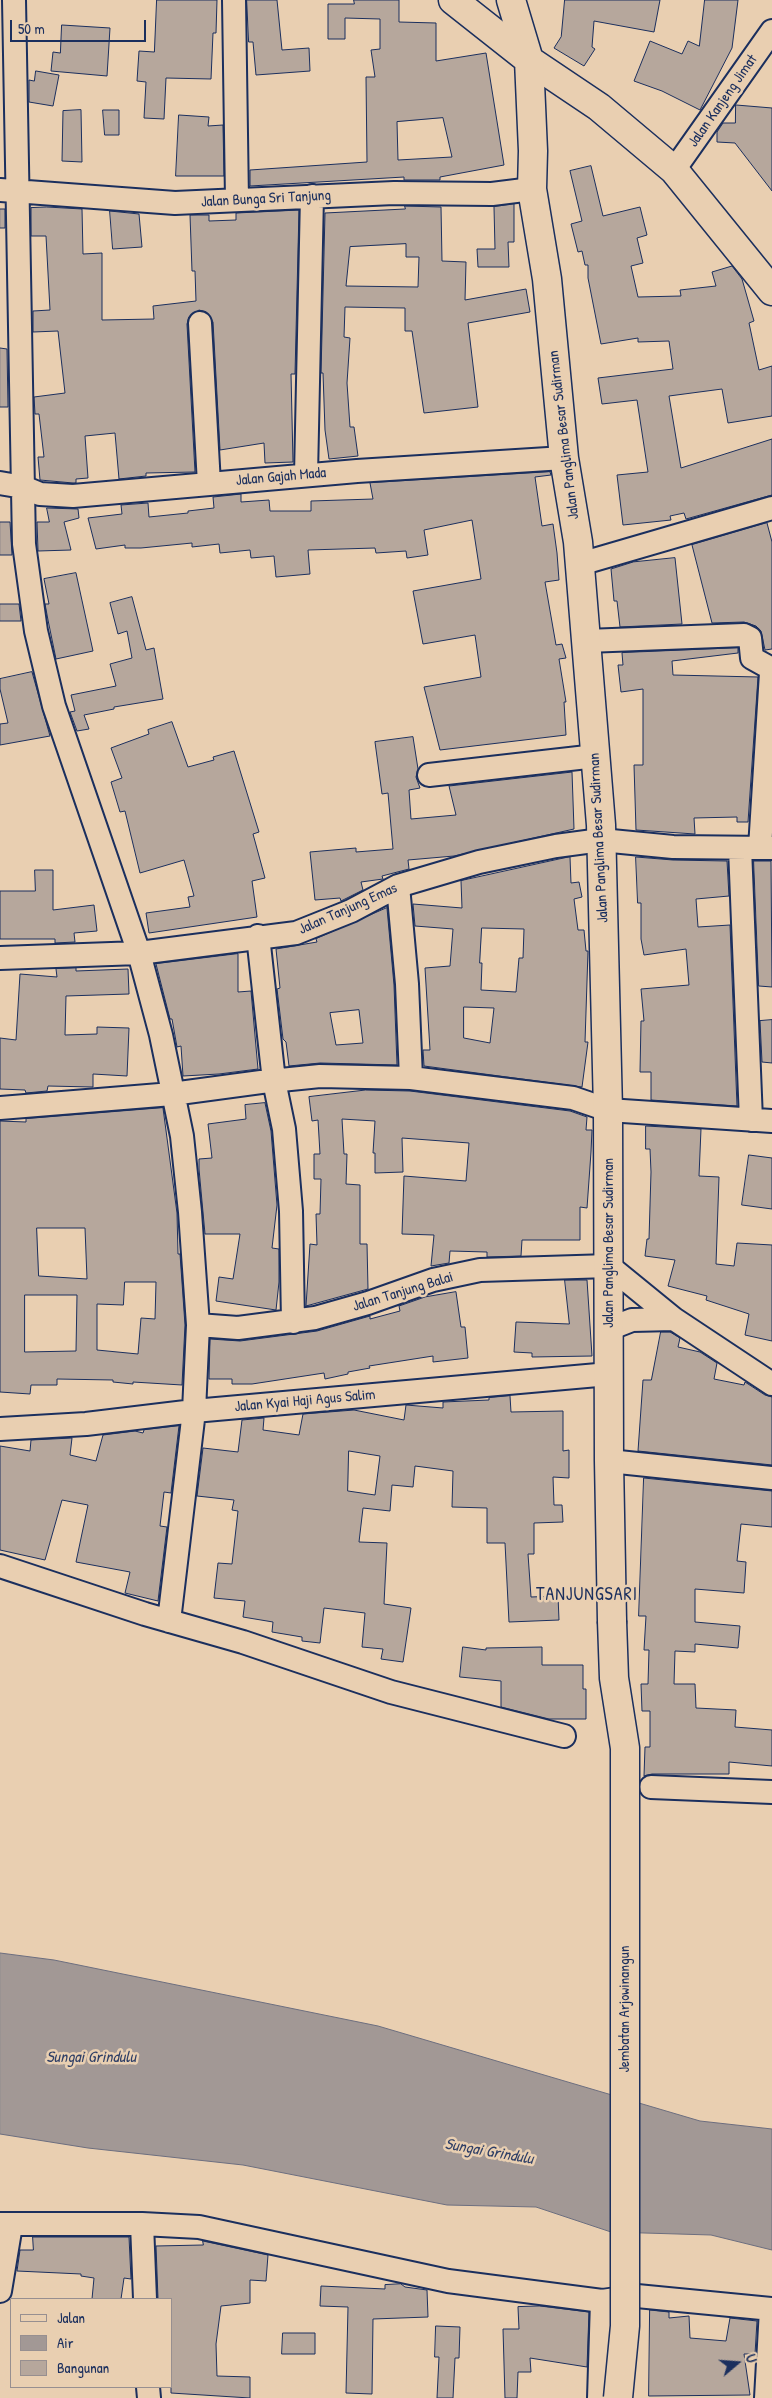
<!DOCTYPE html>
<style>
body{margin:0}
#map{position:relative;width:772px;height:2398px;overflow:hidden;background:#e9cfb1;font-family:"Patrick Hand",sans-serif}
canvas{display:block}
.legend{position:absolute;left:10px;top:2298px;width:162px;height:90px;box-sizing:border-box;background:#e9cfb1;border:1px solid #978f90;margin:0;padding:6px 9px;list-style:none;font-size:15px;color:#1b2f5e}
.legend li{display:flex;align-items:center;gap:10px;height:25px}
.legend b{width:25px;border:1px solid #978f90}
.north{position:absolute;left:712px;top:2338px;width:50px;height:50px;-webkit-text-stroke:4px #e9cfb1;paint-order:stroke;rotate:72deg;font-size:14px;font-weight:700;line-height:20px;text-align:center;color:#1b2f5e}
.north::after{content:'';display:block;margin:auto;width:18px;height:22px;background:#1b2f5e;clip-path:polygon(50% 0,100% 100%,50% 72%,0 100%)}
.scale{position:absolute;left:10px;top:20px;width:136px;height:22px;box-sizing:border-box;border:2px solid #1b2f5e;border-top:0;padding-left:6px;font-size:15px;line-height:18px;white-space:nowrap;color:#1b2f5e;-webkit-text-stroke:4px #e9cfb1;paint-order:stroke}
</style>
<div id="map">
<canvas width="772" height="2398"></canvas>
<ul class="legend">
<li><b style="height:6px;background:#e9cfb1"></b>Jalan</li>
<li><b style="height:14px;background:#a29895"></b>Air</li>
<li><b style="height:14px;background:#b6a79c"></b>Bangunan</li>
</ul>
<div class="north">U</div>
<div class="scale">50 m</div>
</div>
<script>
const ctx = document.querySelector('canvas').getContext('2d');
ctx.lineJoin = 'round';
function fill(path, color) {
  ctx.fillStyle = color;
  ctx.fill(path, 'evenodd');
}
function stroke(path, color, width, dash) {
  ctx.strokeStyle = color;
  ctx.lineWidth = width;
  ctx.lineCap = dash ? 'butt' : 'round';
  ctx.setLineDash(dash || []);
  ctx.stroke(path);
}
function drawText(font, color, halo, rows, align = 'center') {
  ctx.font = font + ' "Patrick Hand",sans-serif';
  ctx.lineWidth = 5;
  ctx.setLineDash([]);
  ctx.textBaseline = 'middle';
  ctx.strokeStyle = halo;
  ctx.fillStyle = color;
  for (const [text, x, y, turn = 0] of rows) {
    ctx.save();
    ctx.translate(x, y);
    ctx.rotate((+turn || 0) * Math.PI / 180);
    ctx.textAlign = isNaN(turn) ? turn : align;
    if (halo) ctx.strokeText(text, 0, 0);
    ctx.fillText(text, 0, 0);
    ctx.restore();
  }
}
const water = new Path2D(`
 M0,1953L54,1960L378,2026L700,2121L772,2129V2250L711,2235L611,2232L536,2207L447,2205L243,2165L88,2148L0,2134Z`);
const building = new Path2D(`
 M157,0H217L216,33H213L211,79L166,78L164,119L144,118L146,82L137,81L139,51L154,52Z
 M247,0H277L282,50L309,48L310,71L256,75L253,42H249Z
 M354,0H399V22L436,23V61L486,53L504,165L440,177V180H404V177L250,186V170L367,162L366,77H375L371,50L380,49V19L345,18V39H328V4H354ZM443,118L452,157L398,160L397,122Z
 M565,0H660L654,32L594,21L592,47L595,49L584,66L554,48L561,37Z
 M705,0H738L732,48L700,110L662,91L634,81L650,41L682,54L688,41L699,46Z
 M62,25L110,28L107,76L51,71L53,52L60,53Z
 M36,71L59,75L53,106L29,102V80L34,81Z
 M736,105L772,108V191L735,143L717,142V132L723,123H735Z
 M81,110L82,162L62,161L63,111Z
 M103,110H119V135H105Z
 M179,115L209,117L208,126L223,125L224,176H176Z
 M591,166L603,216L640,207L647,235L637,238L643,263L631,266L638,297L681,296L680,290L716,286L712,272L732,266L742,279L754,321L749,323L759,370L772,366V416L728,423L722,389L669,396L681,468L772,439V495L686,519L684,513L670,516L671,520L623,525L617,475L648,472L637,400L602,404L598,378L673,369L669,341L638,342V338L601,344L588,278V265H585L582,251L578,252L571,224L582,221L570,171Z
 M514,204V242H508L509,267H478L477,249H495L494,207Z
 M405,206L441,207L442,261L466,262L465,300L526,289L530,312L468,323L478,407L424,413L412,331H405V308L345,307L344,337L350,338L347,383L350,427H354L358,456L329,459L325,430L323,373H321L325,213L405,209ZM406,244V257H419L418,287L346,286L350,247Z
 M47,207L82,209L83,254L102,253V320L154,319L153,306L196,301L195,271H192L190,215H209V221L236,220V213L299,210L295,374H291L293,462L265,463L264,443L220,450L213,322L206,312L199,310L189,317L187,324L195,472L146,473V476L119,479L115,433L85,436L88,478L76,479V483H73L40,480L38,457H44L39,414H35L34,397L65,393L58,331L33,332V311L50,310L46,236H31V208Z
 M0,209H5V228H0Z
 M110,211L139,214L142,247L113,249Z
 M0,348L7,349L8,407H0Z
 M550,472L551,475L535,477L542,526L553,524L557,553L559,580L545,582L556,645L562,644L566,658L559,659L566,702H564L566,735L440,750L424,687L481,677L475,635L423,644L413,591L481,579L472,520L424,530L428,555L407,558L406,551L376,553L375,548L308,550L310,574L276,577L274,556L251,558L250,550L220,553L219,544L192,547V543L141,548H125V545L96,549L88,518L122,514L121,505L148,503L149,517L188,513V511L214,508L213,497L241,494V502L269,500L270,511H311V501L373,499L370,483Z
 M47,508L78,509L79,518L64,522L71,550L38,551L37,522H49Z
 M0,522H10L12,555H0Z
 M767,523L772,542V649L765,650L761,631L756,626L744,622L712,623L692,545Z
 M675,558L682,624L620,627L617,601H614L611,569L633,562Z
 M76,573L93,651L56,659L48,620L45,604H49L44,579Z
 M132,597L146,650L154,648L163,699L114,707V709L84,715L89,729L77,731L70,712L75,711L71,695L116,686L110,664L132,658L127,631L118,634L110,603Z
 M0,604H19L21,621H0Z
 M738,648V653L672,661L673,675L758,677L748,822H737V817L694,818L695,834L636,830L634,765H643V689L621,692L618,665H623L622,653Z
 M32,672L50,736L0,745V724L8,723L0,689V679Z
 M172,722L188,767L214,760L213,757L234,751L259,832L253,834L265,878L252,881L257,917L149,933L146,913L190,907L188,897L194,896L184,860L140,873L125,811L120,812L111,782L122,778L111,748L149,734L148,730Z
 M413,737L418,769L416,777L420,788L409,790L411,819L456,815L449,786L572,772L574,829L454,856L408,860L409,869L382,876L383,879L361,882L363,890L341,901L340,898L315,900L310,852L356,848V852L393,849L388,793L382,794L375,742Z
 M570,857L571,883L579,882L582,897L574,899L578,930H584L586,951H588L585,1042H588L582,1087L424,1066L423,1050H430L425,968L450,966L453,929L415,926L413,904L462,908L461,881ZM482,928L524,929L523,958H519L516,992L481,990L482,963H480ZM464,1007L494,1008L490,1043L464,1038Z
 M636,857L673,860L727,861L729,896L696,899L698,927L730,925L737,1106L651,1100V1072H640L641,1021H644L641,989L689,985L686,949L644,955L641,939V903H638Z
 M754,861H771L772,987L759,986Z
 M35,870H53V910L94,905L97,931L74,933L75,942L55,943V939H0V891H35Z
 M387,908L394,985L397,1065L320,1063L289,1066L286,1042L283,1039L277,989L280,988L276,949L317,942L316,939ZM359,1010L363,1043L336,1045L330,1013Z
 M238,954V992L251,991L258,1069L219,1074L183,1076L181,1046L177,1047L172,1019H170L156,964Z
 M76,968V971L128,969L129,994L66,996L65,1035L97,1034V1027L129,1028L127,1076L93,1074V1087L48,1086L47,1091L26,1093L25,1090L0,1089V1038L16,1040L20,974L57,977L56,969Z
 M772,1020V1063L762,1062L760,1021Z
 M366,1090L410,1091L570,1111L587,1117L586,1130H592L591,1152L587,1208L580,1207V1240H522L521,1256L487,1257V1252L450,1251L449,1263L431,1266L434,1235L402,1234L404,1176L466,1181L469,1143L402,1138L403,1172L375,1173V1153H373L375,1121L342,1119L344,1154H347L346,1184L360,1185V1244H367L368,1289L306,1306L310,1244L317,1245L316,1214H320L321,1179H314V1154H320L318,1120L312,1121L309,1097Z
 M265,1103L271,1131L277,1205L272,1248L279,1249V1282L276,1310L216,1301L219,1277L233,1279L240,1234H205L199,1169V1159L212,1158L208,1124L246,1119L245,1105Z
 M163,1108L177,1213L178,1254H180L185,1325L182,1385L133,1382V1384L113,1382V1380L57,1379V1385H31L30,1394L0,1392V1121L26,1122V1119ZM37,1228H85L87,1279L39,1276ZM125,1282H156L155,1319L141,1318L138,1354L97,1350V1304L123,1305ZM25,1295H77L76,1351L25,1352Z
 M646,1126L701,1129L699,1176L719,1177L716,1264L734,1266L737,1243L772,1245V1341L745,1335L749,1314L706,1300L707,1296L668,1286L675,1260L645,1256L647,1239H649L651,1172L650,1149H646Z
 M749,1155L772,1158V1209L742,1205Z
 M565,1280H587L592,1356L532,1357V1353L514,1352L516,1322L569,1324Z
 M456,1292L461,1327H465L468,1358L433,1362V1356L369,1366L370,1368L348,1372V1374L325,1379L324,1373L252,1384H232V1379H209L210,1339L240,1341L317,1331L370,1316V1319L400,1311L399,1306L425,1297Z
 M661,1332H670L680,1338L678,1347L700,1352L717,1363L714,1379L744,1385L745,1382L765,1395L772,1397V1465L638,1451L643,1380H651Z
 M510,1396L511,1412L563,1411V1451L569,1450V1478L553,1477L554,1505H562L563,1522L534,1523V1554H528L531,1597L558,1596L559,1620L509,1622L505,1543H487V1508L452,1507L453,1471L415,1466L413,1487L392,1485L390,1511L363,1508L359,1542L387,1543L384,1604L411,1608L403,1662L381,1659L383,1649L362,1647L365,1613L324,1608L320,1643L302,1641V1637L272,1632L273,1622L243,1617L245,1601L214,1598L218,1563L232,1564L238,1511L232,1510L234,1500L197,1496L203,1448L238,1452L242,1420L264,1418L263,1430L299,1435L303,1414L354,1410L404,1420L406,1405L443,1408V1402L489,1400V1398ZM349,1451L380,1456L375,1495L348,1491Z
 M179,1426L171,1493L164,1492L160,1526L167,1527L158,1601L125,1593L130,1572L76,1562L88,1505L62,1500L45,1560L0,1550V1446L30,1451L31,1440L72,1438L70,1455L96,1461L103,1435L135,1431L143,1433L144,1430Z
 M644,1478L772,1491V1527L741,1524L737,1561L746,1562L744,1593L695,1589V1622L740,1626L738,1648L695,1644V1652L675,1651L674,1684H695L696,1708L736,1710L735,1727L772,1730V1766L729,1762V1774H652L644,1776L645,1747H650V1711H642L641,1684H648L649,1650H644L646,1616H639Z
 M463,1647L486,1650V1648L542,1647V1665H583V1689H586V1719H549L501,1707V1681L460,1677Z
 M33,2237H129L131,2279L124,2278L121,2299H92L94,2278L81,2276V2274L17,2271L20,2250H33Z
 M203,2241L268,2255L266,2281L250,2280V2303L221,2306L216,2344L217,2376L250,2377V2398L171,2393V2299H158L156,2246L203,2245Z
 M401,2284L405,2287L427,2290L428,2317L373,2319L372,2394L346,2393L348,2307L320,2306L321,2286L385,2289V2285Z
 M540,2306L589,2312L587,2367L530,2358L531,2372H518L517,2398H505L503,2329H519L518,2307Z
 M650,2310L669,2312V2318L689,2316L690,2338L726,2341L730,2318L757,2321L755,2354H744L750,2395L649,2396Z
 M436,2326L460,2327L459,2358H455L453,2398H437L439,2357H435Z
 M283,2333H315V2354H282Z`);
const minor = new Path2D(`
 M14,0L24,544L36,631L54,706L139,953L161,1035L182,1136L190,1212L198,1325L194,1411L169,1621
 M234,0L237,200
 M674,170L772,31
 M0,190L175,203L394,193L492,194L532,189
 M200,323L209,484
 M306,475L312,196
 M0,483L23,487L40,494L73,496L357,471L564,458
 M580,564L772,508
 M586,641L744,635L750,638L752,658L770,668L771,673L760,848
 M429,775L596,756
 M740,848L751,1120
 M398,886L407,984L411,1078
 M258,936L274,1081L284,1129L291,1211L293,1322
 M0,958L139,953L296,933L351,911L398,886L479,862L556,846L601,840L673,847L772,848
 M0,1108L172,1094L261,1082L320,1076L411,1078L573,1098L608,1110L772,1121
 M198,1325L238,1328L315,1318L368,1303L433,1280L480,1270L609,1266L674,1319L772,1384
 M609,1329L632,1320L674,1319
 M0,1429L86,1424L194,1411L609,1374
 M609,1461L772,1478
 M0,1566L145,1614L243,1642L391,1692L564,1736
 M651,1787L772,1792
 M0,2224H142L199,2227L448,2281L602,2301L637,2296L772,2309
 M142,2224L145,2299
 M0,2291L11,2225
 M148,2387L149,2398
 M599,2398L602,2301
 M766,2398L771,2309`);
const major = new Path2D(`
 M511,0L529,60L599,107L674,170L772,291`);
const highway = new Path2D(`
 M453,0L529,60L533,151L532,189L547,279L564,458L578,542L601,825L608,1110L609,1461L612,1621`);
const highwayBridge = new Path2D(`
 M612,1621L614,1678L625,1748V2326L618,2398`);
const streetNames = [
 ["Jalan Kanjeng Jimat",723,101,-55],
 ["Jalan Bunga Sri Tanjung",266,199,-3],
 ["Jalan Panglima Besar Sudirman",564,435,-97],
 ["Jalan Gajah Mada",281,477,-5],
 ["Jalan Panglima Besar Sudirman",599,838,-93],
 ["Jalan Tanjung Emas",348,909,-24],
 ["Jalan Panglima Besar Sudirman",609,1243,-90],
 ["Jalan Tanjung Balai",403,1292,-17],
 ["Jalan Kyai Haji Agus Salim",305,1401,-5],
 ["Jembatan Arjowinangun",625,2009,-90]
];
const waterNames = [
 ["Sungai Grindulu",91,2058],
 ["Sungai Grindulu",489,2152,10]
];
const quarterNames = [
 ["TANJUNGSARI",587,1595]
];
fill(water, '#a29895');
stroke(water, '#6c6e7f', 1);
fill(building, '#b6a79c');
stroke(building, '#1b2f5e', 1);
stroke(minor, '#1b2f5e', 26);
stroke(major, '#1b2f5e', 31);
stroke(highway, '#1b2f5e', 31);
stroke(minor, '#e9cfb1', 22);
stroke(major, '#e9cfb1', 28);
stroke(highway, '#e9cfb1', 28);
stroke(highwayBridge, '#1b2f5e', 31, []);
stroke(highwayBridge, '#e9cfb1', 28);
drawText('15px', '#1b2f5e', '#e9cfb1', streetNames);
drawText('italic 16px', '#2f3f66', '#e9cfb1', waterNames);
ctx.letterSpacing = '1px';
drawText('18px', '#1b2f5e', '#e9cfb1', quarterNames);
ctx.letterSpacing = '0px';
</script>
